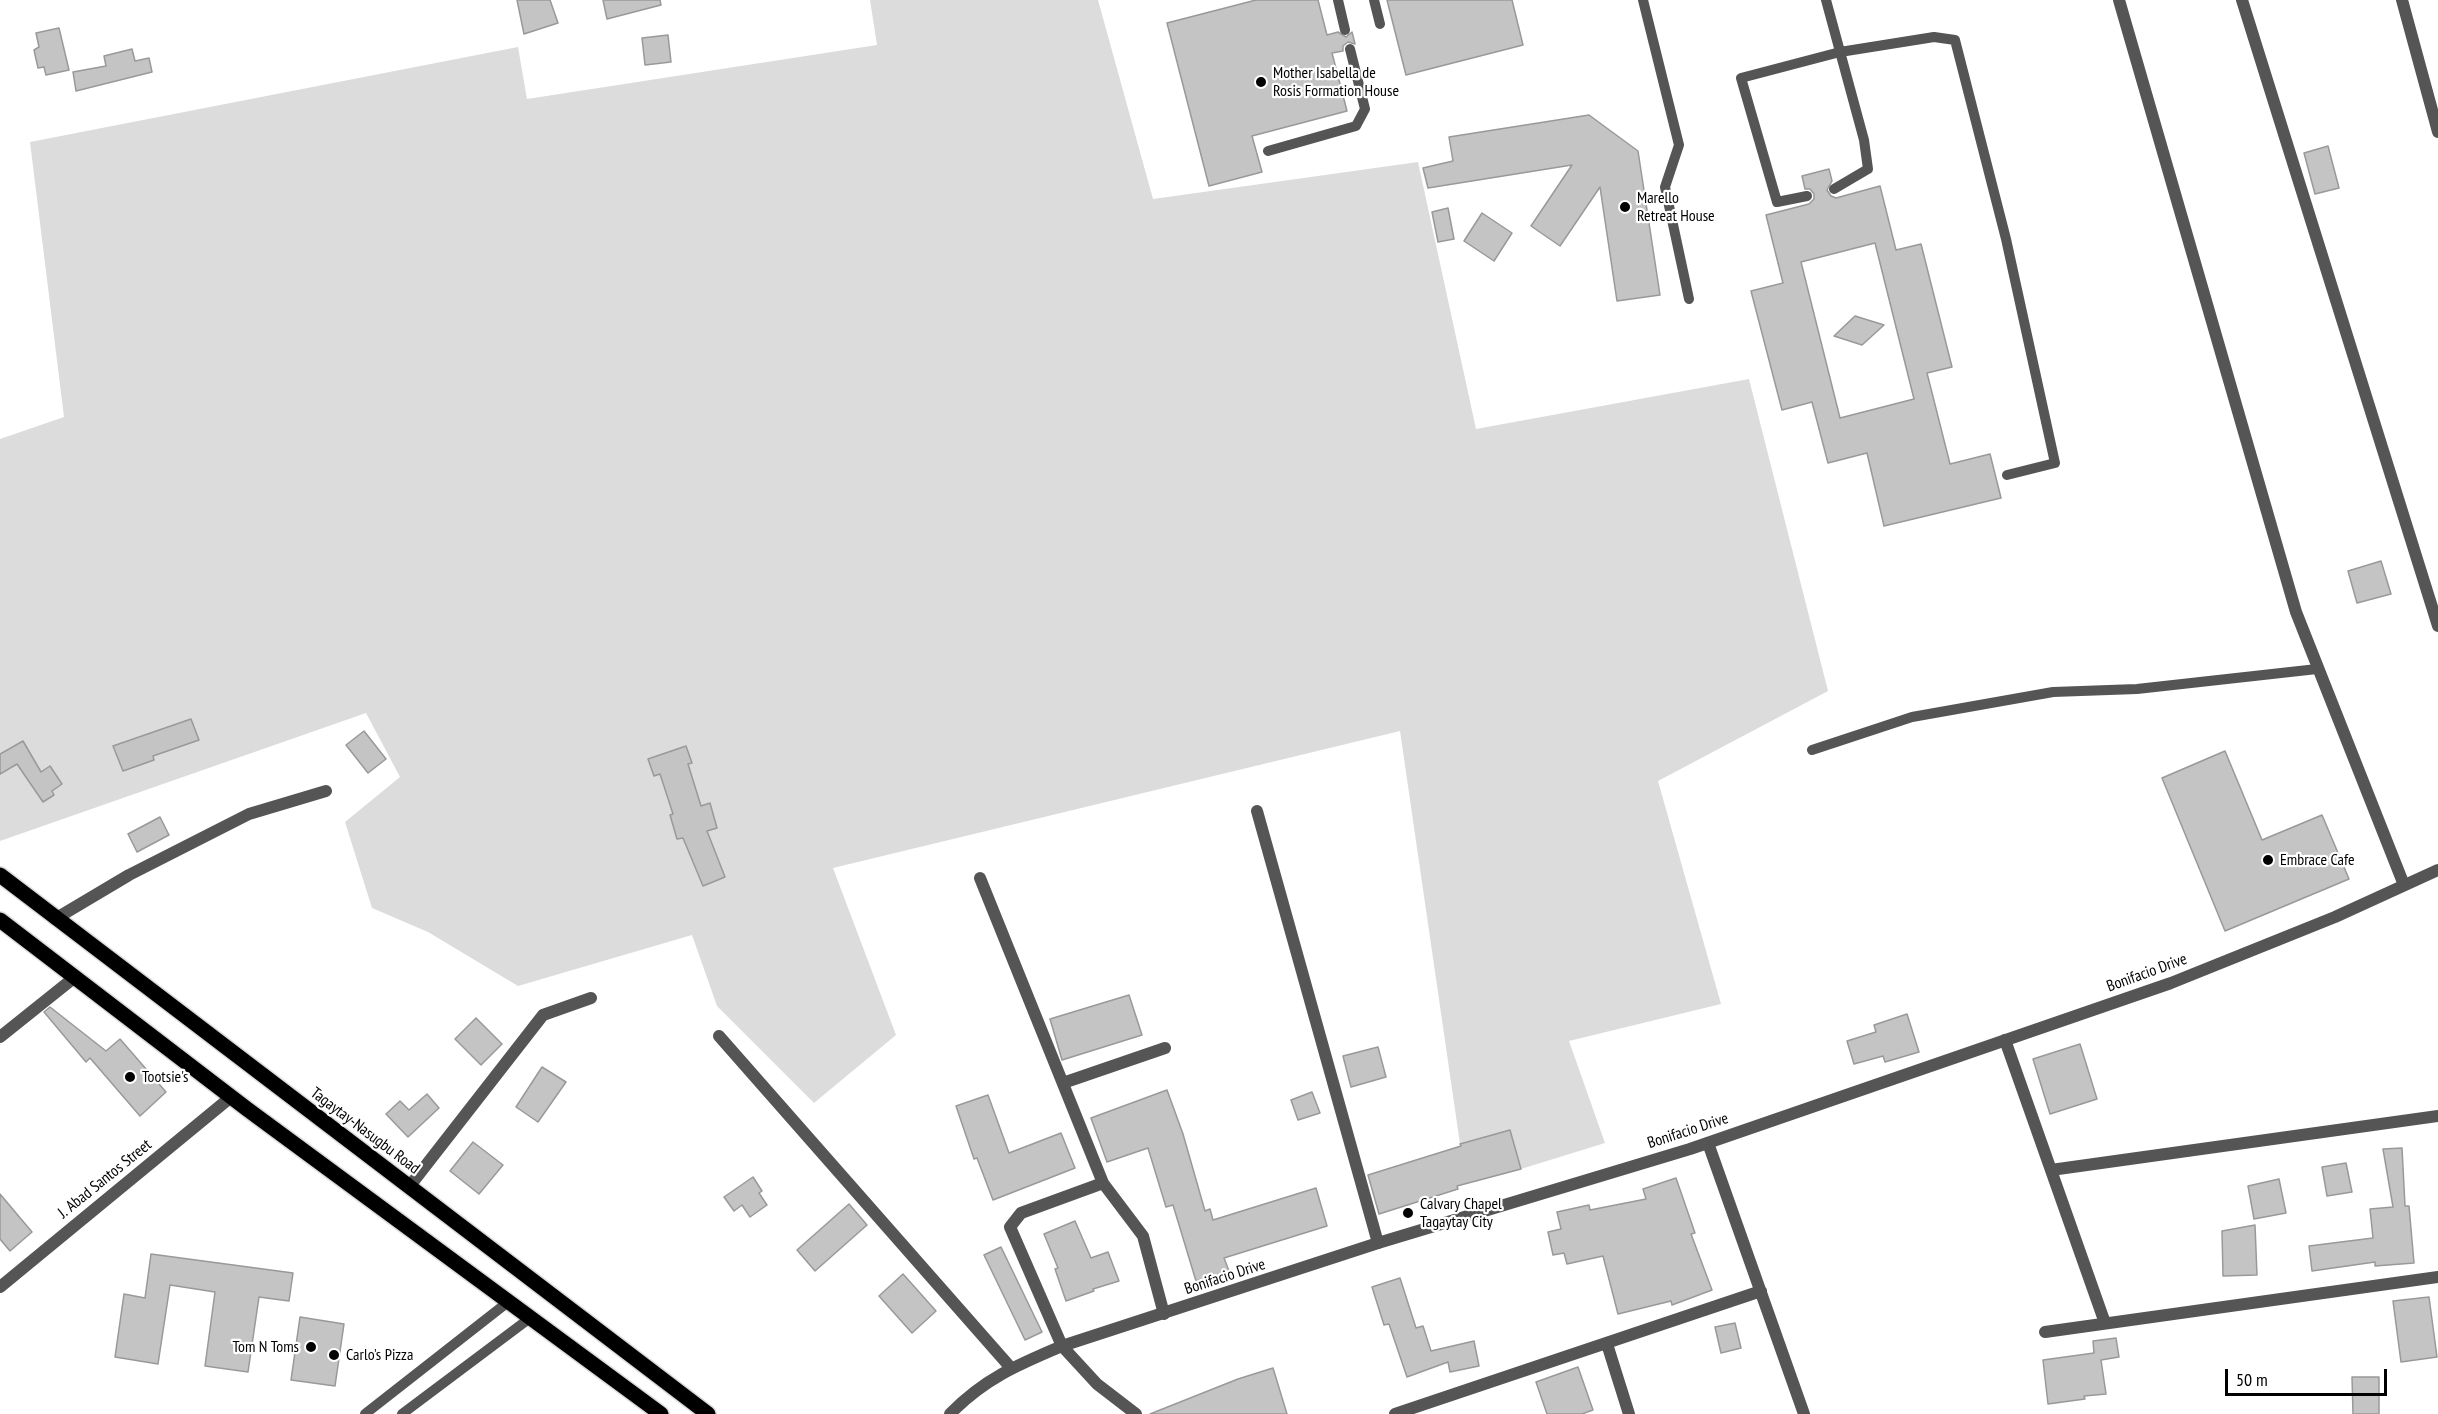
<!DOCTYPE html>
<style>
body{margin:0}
#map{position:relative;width:2438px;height:1414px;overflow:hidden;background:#fff;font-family:"PT Sans Narrow",sans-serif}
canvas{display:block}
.scale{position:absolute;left:2225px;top:1369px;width:162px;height:27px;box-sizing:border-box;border:3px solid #000;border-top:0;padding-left:8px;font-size:18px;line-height:21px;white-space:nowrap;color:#000;-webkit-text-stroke:4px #fff;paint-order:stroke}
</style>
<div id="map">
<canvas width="2438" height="1414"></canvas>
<div class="scale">50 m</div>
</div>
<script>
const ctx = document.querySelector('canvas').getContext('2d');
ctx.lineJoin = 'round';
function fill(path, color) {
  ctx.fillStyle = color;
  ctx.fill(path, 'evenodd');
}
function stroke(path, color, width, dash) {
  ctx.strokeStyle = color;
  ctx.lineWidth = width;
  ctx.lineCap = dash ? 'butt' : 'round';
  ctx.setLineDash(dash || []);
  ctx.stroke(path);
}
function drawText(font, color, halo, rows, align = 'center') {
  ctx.font = font + ' "PT Sans Narrow",sans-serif';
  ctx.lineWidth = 4.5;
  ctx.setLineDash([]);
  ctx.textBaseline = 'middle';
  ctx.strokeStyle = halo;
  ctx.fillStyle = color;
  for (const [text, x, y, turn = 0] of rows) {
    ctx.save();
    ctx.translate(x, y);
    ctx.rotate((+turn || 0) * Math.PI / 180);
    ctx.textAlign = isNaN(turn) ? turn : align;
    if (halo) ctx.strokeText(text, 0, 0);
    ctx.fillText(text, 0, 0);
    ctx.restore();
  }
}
const green = new Path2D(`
 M870,0H1098L1153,199L1418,162L1476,429L1749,379L1828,691L1658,781L1721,1004L1569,1041L1605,1143L1521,1169L1510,1130L1460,1144L1400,731L833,868L896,1035L814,1103L717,1006L692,935L518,986L428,932L372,908L345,822L400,777L366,713L0,841V439L64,417L30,142L518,47L527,99L877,45Z`);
const building = new Path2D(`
 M517,0H550L558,23L524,34Z
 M603,0H660L661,5L607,19Z
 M1256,0H1318L1327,35L1338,32L1346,37L1352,32L1355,44L1348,42L1343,46V51L1332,53L1347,111L1252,136L1262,172L1209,186L1167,23Z
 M1387,0H1512L1523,45L1406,75Z
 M59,28L69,70L46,75L44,67L38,68L34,50L39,47L36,33Z
 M668,35L671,62L645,65L642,38Z
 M132,49L135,61L149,58L152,72L76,91L73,72L106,66L104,56Z
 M1589,115L1638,151L1660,295L1617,301L1600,187L1560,246L1531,226L1572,165L1428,188L1423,168L1453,161L1449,137Z
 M2328,146L2339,188L2315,194L2304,153Z
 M1829,169L1832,181L1827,190L1831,196L1836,198L1880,186L1896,250L1921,244L1952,367L1927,373L1950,464L1990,454L2001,498L1884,526L1867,453L1828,463L1812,402L1782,410L1751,291L1783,283L1766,215L1809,204L1814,199V194L1810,189H1805L1802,176ZM1875,243L1914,399L1840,418L1801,262Z
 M1448,208L1454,239L1438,242L1432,212Z
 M1482,213L1512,233L1494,261L1464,241Z
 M1855,316L1884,325L1862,345L1834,336Z
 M2381,561L2391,594L2357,603L2348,571Z
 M191,719L199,740L153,756L154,760L123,771L113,746Z
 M364,731L386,759L368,773L346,745Z
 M23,741L41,772L50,766L62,784L52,791L54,795L43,802L17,764L0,774V754Z
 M686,746L692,763L688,764L701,806L710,803L717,828L707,831L725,877L703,886L683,838L677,839L670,815L673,814L660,774L654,776L648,759Z
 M2225,751L2262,840L2322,815L2349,879L2225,931L2162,778Z
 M160,817L169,835L137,852L128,834Z
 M1129,995L1142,1035L1062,1060L1050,1019Z
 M50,1007L106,1051L120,1039L166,1092L140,1116L90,1058L86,1062L44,1012Z
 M1907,1014L1919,1052L1885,1062L1883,1056L1854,1064L1847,1041L1876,1032L1874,1025Z
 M476,1018L502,1044L481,1065L455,1039Z
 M2080,1044L2097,1099L2050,1114L2033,1059Z
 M1378,1047L1386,1077L1351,1087L1343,1056Z
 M542,1067L566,1082L538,1122L516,1107Z
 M1167,1090L1183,1134L1205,1211L1210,1209L1213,1220L1316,1188L1327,1226L1224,1258L1229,1271L1196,1281L1173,1205L1166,1207L1148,1148L1107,1162L1091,1118Z
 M1312,1092L1320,1113L1298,1120L1291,1100Z
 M427,1094L439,1108L408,1137L386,1114L400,1101L409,1110Z
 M988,1095L1009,1153L1061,1133L1075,1168L993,1200L977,1158L974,1159L956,1106Z
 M1510,1130L1521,1169L1457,1186L1458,1189L1379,1214L1368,1175L1461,1146L1460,1144Z
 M473,1142L503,1165L479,1194L450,1171Z
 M2402,1148L2405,1206H2409L2414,1263L2375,1266V1262L2312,1271L2309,1246L2373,1238L2370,1209L2393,1207L2383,1149Z
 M2346,1163L2352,1192L2327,1196L2322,1167Z
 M753,1177L762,1191L759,1193L767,1205L750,1217L742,1205L734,1211L724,1197Z
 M1676,1178L1695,1233L1691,1234L1712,1290L1672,1305L1671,1301L1618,1314L1603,1256L1567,1264L1564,1253L1553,1255L1548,1232L1561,1229L1557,1212L1589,1205L1590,1210L1646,1199L1643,1189Z
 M2279,1179L2286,1213L2254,1219L2248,1186Z
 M0,1194L32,1232L10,1251L0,1239Z
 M849,1204L867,1225L815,1271L797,1250Z
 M1075,1221L1091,1258L1108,1252L1119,1281L1093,1289L1094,1291L1066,1301L1055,1269L1058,1268L1044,1234Z
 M2255,1225L2257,1275L2223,1276L2222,1231Z
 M1001,1247L1042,1332L1025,1340L984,1255Z
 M151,1254L293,1273L289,1301L259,1297L248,1372L205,1366L215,1292L170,1285L158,1364L115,1357L124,1294L145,1298Z
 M903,1274L936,1311L912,1333L879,1296Z
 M1400,1278L1416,1328L1423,1326L1431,1351L1474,1341L1479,1366L1450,1372L1448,1362L1407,1377L1389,1324L1384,1325L1372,1287Z
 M2429,1297L2437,1357L2401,1362L2393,1301Z
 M300,1317L344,1324L335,1386L291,1380Z
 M1735,1323L1741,1348L1721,1353L1715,1327Z
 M2116,1338L2119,1357L2101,1360L2106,1394L2084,1396L2085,1399L2048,1404L2043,1360L2094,1353L2093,1341Z
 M1578,1367L1593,1410L1582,1414H1547L1536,1382Z
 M1273,1368L1287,1414H1150L1238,1379Z
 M2352,1377H2379V1414H2353Z`);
const service = new Path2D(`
 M1338,0L1345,30
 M1374,0L1380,24
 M1643,0L1679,145L1665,187L1689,299
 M1826,0L1864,140L1868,169L1834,189
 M1268,151L1356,126L1365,109L1350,49
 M1807,196L1777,202L1741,78L1840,52L1934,37L1955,40L2006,239L2055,463L2007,475
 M1812,750L1912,717L2053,692L2137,689L2317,669
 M365,1414L508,1302
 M402,1414L530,1318`);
const minor = new Path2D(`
 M2119,0L2296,612L2404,885
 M2242,0L2438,626
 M2402,0L2438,132
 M1257,811L1378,1243
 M980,878L1103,1183L1143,1236L1164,1314
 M55,919L129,875L249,814L326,791
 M719,1036L1011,1368
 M0,1037L75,977
 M2005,1040L2105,1323
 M1063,1083L1165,1048
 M1708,1143L1804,1414
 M2051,1170L2438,1116
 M1103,1183L1021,1213L1010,1227L1062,1346L1097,1384L1136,1414
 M409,1187L543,1015L591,998
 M0,1287L231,1097
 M2045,1332L2438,1277
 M1607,1344L1629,1414
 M1395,1414L1761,1291`);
const tertiary = new Path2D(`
 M950,1414C984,1379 1017,1365 1062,1346L1378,1243L1690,1149L2171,983L2335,917L2438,870`);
const primary = new Path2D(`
 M0,875L708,1414
 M0,920L247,1109L661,1414`);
const markers = [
 [1261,82,6,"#000"],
 [1625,207,6,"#000"],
 [2268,860,6,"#000"],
 [130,1077,6,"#000"],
 [1408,1213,6,"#000"],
 [311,1347,6,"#000"],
 [334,1355,6,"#000"]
];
const poiNames = [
 ["Mother Isabella de",1273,73],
 ["Rosis Formation House",1273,91],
 ["Marello",1637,198],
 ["Retreat House",1637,216],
 ["Embrace Cafe",2280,860],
 ["Tootsie's",142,1077],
 ["Calvary Chapel",1420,1204],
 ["Tagaytay City",1420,1222],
 ["Tom N Toms",299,1347,"right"],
 ["Carlo's Pizza",346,1355]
];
const streetNames = [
 ["Bonifacio Drive",2147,973,-20],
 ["Tagaytay-Nasugbu Road",365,1131,37],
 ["Bonifacio Drive",1688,1131,-18],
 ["J. Abad Santos Street",105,1179,-39],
 ["Bonifacio Drive",1225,1277,-18]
];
fill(green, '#dcdcdc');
fill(building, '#c4c4c4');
stroke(building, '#999', 1.5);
stroke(primary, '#dbdbdb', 18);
stroke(service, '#555', 10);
stroke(minor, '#555', 12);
stroke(tertiary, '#555', 12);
stroke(primary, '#000', 15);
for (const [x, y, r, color] of markers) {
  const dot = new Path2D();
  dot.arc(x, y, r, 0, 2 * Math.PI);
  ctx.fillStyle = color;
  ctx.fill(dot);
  stroke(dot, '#fff', 2);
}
drawText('16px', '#000', '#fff', poiNames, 'left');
drawText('16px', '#000', '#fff', streetNames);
</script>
